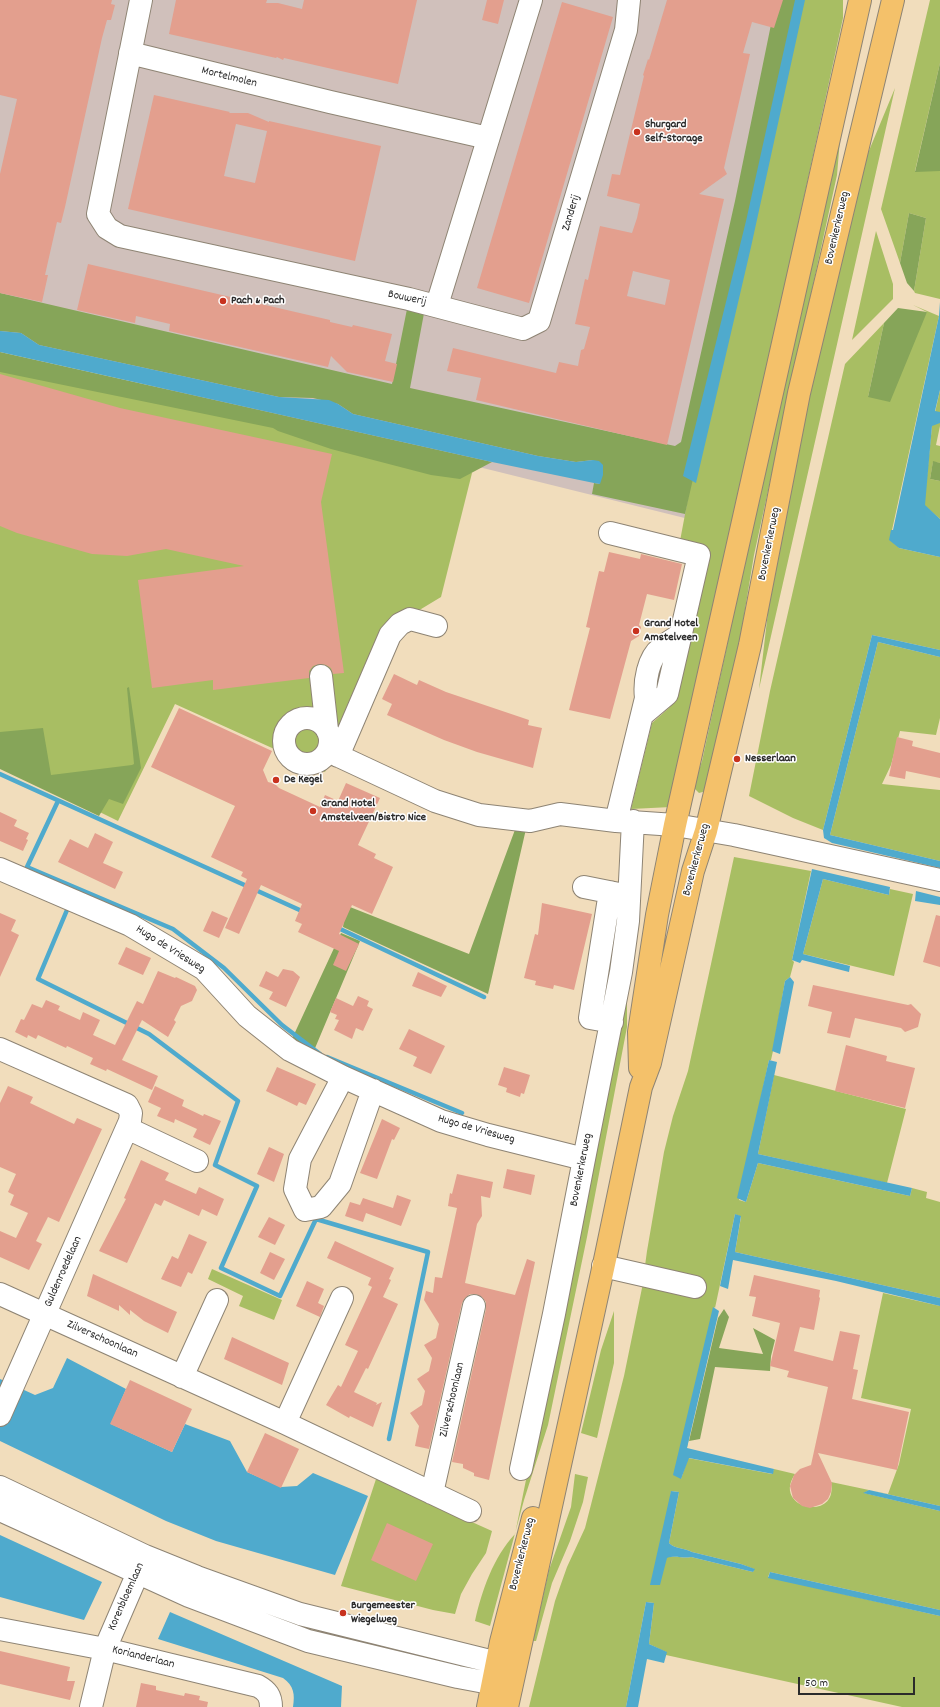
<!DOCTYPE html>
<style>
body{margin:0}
#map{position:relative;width:940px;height:1707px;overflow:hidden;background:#f1ddbc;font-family:Dekko,sans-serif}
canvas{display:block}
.scale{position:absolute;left:798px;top:1677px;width:117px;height:18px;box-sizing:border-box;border:2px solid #2b2b2b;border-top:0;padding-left:5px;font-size:12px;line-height:14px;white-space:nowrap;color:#2b2b2b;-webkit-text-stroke:3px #fff;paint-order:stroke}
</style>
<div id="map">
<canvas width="940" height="1707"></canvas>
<div class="scale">50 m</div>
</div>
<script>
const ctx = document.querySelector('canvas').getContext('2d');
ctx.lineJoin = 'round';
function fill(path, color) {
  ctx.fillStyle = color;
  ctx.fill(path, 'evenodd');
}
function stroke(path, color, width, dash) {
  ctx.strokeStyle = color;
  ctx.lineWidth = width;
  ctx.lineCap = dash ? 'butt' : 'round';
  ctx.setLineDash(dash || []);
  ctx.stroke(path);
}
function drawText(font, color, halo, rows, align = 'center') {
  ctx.font = font + ' Dekko,sans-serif';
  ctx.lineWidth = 3;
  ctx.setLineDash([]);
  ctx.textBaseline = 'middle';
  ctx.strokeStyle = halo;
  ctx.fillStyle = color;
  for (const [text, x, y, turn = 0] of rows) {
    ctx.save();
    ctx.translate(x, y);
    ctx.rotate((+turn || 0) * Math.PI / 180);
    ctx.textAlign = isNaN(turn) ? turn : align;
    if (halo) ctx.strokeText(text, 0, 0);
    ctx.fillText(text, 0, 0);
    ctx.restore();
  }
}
const industrial = new Path2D(`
 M0,0H835L725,528L140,383L0,346Z`);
const green = new Path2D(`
 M802,0H843V18L671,807L631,809L652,723L669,708L676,699L706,546L680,541L689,493Z
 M930,0H940V63L915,171H940V299L915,293L914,291L926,218L909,213L900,263L881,209Z
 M895,88L759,689L776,543L856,182Z
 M842,115L837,175L754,555L738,652L706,791L699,793L695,789V782L702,761L727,646L749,531Z
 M876,231L893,284V299L852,340Z
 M913,305L939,316L892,530L899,548L940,557V650L872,635L823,830L793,818L749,796L770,691L845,364L884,323L868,397L927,312Z
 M0,363L247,417L472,473L441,597L393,626L325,772L175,704L118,821L0,763Z
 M940,390V426L936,445L940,446V463L933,462L930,479L940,481V519L924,505L932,426Z
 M878,642L940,657V718L936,735L900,731L891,765L882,784L940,790V861L830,835Z
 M734,857L811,871L792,960L794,962L790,977L785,981L773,1051L771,1060H769L739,1200L746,1202L758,1163L910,1196L912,1188L927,1192L926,1198L940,1202V1298L735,1252L741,1217L735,1214L715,1308L714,1307L681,1479L688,1458L772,1474L774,1469L795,1474C771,1509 839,1523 831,1482L888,1494L899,1464L911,1409L861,1398L883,1293L940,1306V1506L869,1490L864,1493L940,1511V1610L770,1572L768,1577L940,1616V1707H902L666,1655V1652L649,1644L654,1603L646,1602L626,1707H529L555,1601L567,1567L585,1528L624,1376L642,1288L647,1251L664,1152L673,1116L688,1071ZM671,1491L679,1492L669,1543C675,1549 685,1548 692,1552L741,1564L754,1569L753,1572L691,1557C683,1559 676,1555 667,1557Z
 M823,879L889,895L890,889L913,894L894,976L803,954Z
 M627,982V1027L587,1237L548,1425L524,1500L490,1626L475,1621C482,1590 493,1558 515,1534Z
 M774,1075L906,1109L887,1183L758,1154Z
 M212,1269L282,1300L274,1320L239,1306L243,1296L208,1279Z
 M614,1311V1363L597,1438L581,1433L601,1350Z
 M575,1474L588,1477L583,1502L570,1541L552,1583L536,1641H533L549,1570L571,1507Z
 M376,1479L492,1531L486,1553L472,1574L461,1594L455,1614L433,1610L341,1586Z`);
const forest = new Path2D(`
 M776,0H802L685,514L592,494L594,483L600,484L593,460L576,462L538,456L353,414L338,404L313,398L279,397L39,345L21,333L0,331V293L392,384L408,304L425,308L410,388L675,446L681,442L735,201Z
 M940,63V171L915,172Z
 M909,213L926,218L914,291L907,283L900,263Z
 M898,308L927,312L890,402L868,397L884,323Z
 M0,352L492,462L460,479L431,475L331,449L278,431L273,428L0,372Z
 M933,461L940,463V481L930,479Z
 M129,687L141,768L123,804L109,799L99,816L0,769V732L43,728L51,775L132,765L134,764L127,688Z
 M516,827L526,829L488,994L343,927L344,919L350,907L469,954Z
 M341,933L360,941L313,1053L291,1041Z
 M724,1309L729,1317L719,1348L763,1354L753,1328L775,1340L771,1356L770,1371L715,1367L700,1439L689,1441L718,1318Z`);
const water = new Path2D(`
 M795,0H805L751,247L696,483L683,476L746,221Z
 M940,302V390L935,411L940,412V423L932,426L925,505L940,519V557L899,548L889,540L891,530H893L939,316Z
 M0,331L21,333L39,345L279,397L329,400L338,404L353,414L538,456L576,462L593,460L599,461L603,465V475L600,484L594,483L492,462L0,352Z
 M872,635L940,650V657L878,642L830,835L940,861V868L832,843L824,838L823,830Z
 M812,869L890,887L889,895L823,879L803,954L850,966L849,972L802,960L800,963L792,960Z
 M916,891L940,897V905L915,901Z
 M790,977L794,982L780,1054L772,1051L785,981Z
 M769,1060L777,1062L758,1154L912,1188L910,1196L758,1163L746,1202L737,1198Z
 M735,1214L741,1216L735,1252L940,1298V1306L836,1281L733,1260L728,1289L720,1286Z
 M713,1307L719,1311L687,1448L774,1469L773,1474L689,1458L681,1479L673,1475Z
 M67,1358L126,1389L111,1424L172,1452L185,1424L230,1441L247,1472L281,1487L297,1486L313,1473L368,1496L335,1575L216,1541L166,1521L0,1441V1379L35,1395L53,1388Z
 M869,1490L940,1506V1511L863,1493Z
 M671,1491L679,1492L669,1543C675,1549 685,1548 692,1552L741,1564L755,1569L753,1572L691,1557C683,1559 676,1555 667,1558L660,1585H650Z
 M0,1535L102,1582L84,1620L0,1597Z
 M770,1572L940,1610V1616L768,1578Z
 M646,1602L654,1603L649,1644L667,1652L664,1663L647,1659L638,1707H626Z
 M170,1612L342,1686L341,1707H293C295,1694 294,1686 283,1678L158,1639Z`);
const stream = new Path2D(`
 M0,774L304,912
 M58,801L27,867L173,929L224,968L282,1025L320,1054
 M67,910L38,979L149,1034L238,1101L215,1165L257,1186L221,1268L280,1296L316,1219L428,1252L389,1439
 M336,927L484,997
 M327,1057L462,1113`);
const building = new Path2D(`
 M0,0H112L111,4L115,5L111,20H107L102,38L65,207L61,223L57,222L45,275H48L42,302L0,293V174L17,99L0,95Z
 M176,0H267L266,3H278L302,9L304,0H417L398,84L284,58L283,60L277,57L276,58L169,34Z
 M487,0H504L498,24L482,20Z
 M667,0H783L774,28L752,22L743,53L750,54L724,168L727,174L699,194L724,199L667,445L476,400L481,378L447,371L453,348L556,373L559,362L578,366L581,350L584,349L590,327L575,324L585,279L588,280L600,226L632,233L637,218L640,204L607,196L612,174L620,175L644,76L643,75L648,59L649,60ZM633,271L670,280L665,305L627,296Z
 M562,2L613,17L529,303L477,288Z
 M154,95L230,112L229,113H248L269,122V121L381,146L355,261L128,209ZM236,124L267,131L255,183L224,176Z
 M88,264L330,320V322L352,327L353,325L392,334L385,361L397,364L393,382L347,372L331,356L328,367L169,331L170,324L136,316L135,323L77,310Z
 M0,374L120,408L332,454L321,502L344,673L333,674L331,668L326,665L320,664L313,666L309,671V678L213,690V680L152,688L138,580L244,566L166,549L127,556L92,554L17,533L0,526Z
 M609,552L640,559L641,554L682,564L674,600L647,594L639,625L641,627L639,636L631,641L610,719L569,710L590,628L586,627L599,571L604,572Z
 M394,674L417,685L419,680L446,692L529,720L528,725L542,728L533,768L477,752L444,740L387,715L392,704L382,699Z
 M179,708L272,751L263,770L268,782L275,784L279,788L320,807L325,795L338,801L346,783L380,798L358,845L376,854L374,858L393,867L372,914L352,905L339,934L359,944L346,971L333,965L339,951L298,932L302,924L295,921L302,904L261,885L239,934L225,928L247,879L241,876L243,872L211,857L235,806L151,767Z
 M897,737L913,741L912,746L940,753V778L906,771L905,779L889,776Z
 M0,812L17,820L14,826L29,833L26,839L28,840L23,851L0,841Z
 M95,833L113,842L103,863L123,872L115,889L58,862L70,839L88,848Z
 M542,903L592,914L574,990L554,985L553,989L535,985L536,981L524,978L535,934L538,935Z
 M212,911L228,918L219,938L203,931Z
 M0,913L16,920L11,931L19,935L0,977Z
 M936,915L940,916V967L923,962Z
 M126,947L151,958L143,975L118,964Z
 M283,969L293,971L300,977L286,1007L269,999L273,992L259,986L266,971L278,977Z
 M158,971L175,978L176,977L195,986L197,990L192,1001L181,1006L174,1020L176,1022L168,1037L142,1020L122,1060L158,1076L152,1090L107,1069L106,1071L90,1064L93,1058L67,1046L66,1048L38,1035L36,1039L28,1035L27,1038L15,1032L21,1019L24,1020L32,1004L42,1008L46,1000L60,1006L58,1010L80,1020L83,1012L100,1020L93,1035L115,1045L137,1001L143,1004Z
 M418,972L447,986L441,997L412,986Z
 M813,985L908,1005L911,1004L921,1014L918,1027L905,1032L901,1028L855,1018L850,1038L827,1033L832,1012L808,1006Z
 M358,996L369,1001L367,1006L373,1009L363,1031L356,1028L352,1039L334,1030L339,1020L335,1019L337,1015L330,1012L336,998L353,1006Z
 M409,1029L445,1046L431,1074L413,1066L417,1057L399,1049Z
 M846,1045L887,1056L886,1061L915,1068L905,1108L835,1091Z
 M277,1067L316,1084L306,1105L299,1102L297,1106L266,1091Z
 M504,1067L530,1075L524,1094L521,1093L520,1097L506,1092L507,1088L498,1085Z
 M8,1086L33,1097L30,1103L74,1124L77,1118L102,1129L59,1222L48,1217L36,1241L42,1244L29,1270L0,1257V1231L16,1238L28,1213L10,1205L14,1195L8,1192L16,1174L0,1167V1103Z
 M155,1086L184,1100L182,1106L203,1116L204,1114L221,1121L210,1145L193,1137L197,1129L175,1119L174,1123L157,1116L161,1108L148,1102Z
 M382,1119L400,1128L394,1140L392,1139L377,1179L360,1173Z
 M269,1147L284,1154L274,1182L257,1174Z
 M141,1160L169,1173L165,1180L196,1194L199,1187L224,1199L217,1216L202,1209L199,1216L164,1200L161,1206L155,1203L127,1263L99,1251L126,1199L124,1198Z
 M507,1169L535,1175L531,1195L503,1188Z
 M457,1174L493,1182L490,1198L481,1196L482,1216L477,1224L465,1283L515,1295L527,1259L535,1262L489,1480L474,1476V1473L463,1468V1464L452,1462L486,1309V1302L482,1297L476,1294H470L465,1298L462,1303L429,1449L415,1446L419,1426L410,1413L422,1405L425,1391L417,1379L429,1371L432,1358L424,1345L436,1338L439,1324L424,1300L426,1291L433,1293L435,1277L442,1278L457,1208L448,1206L450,1193L452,1194Z
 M397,1195L411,1200L401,1226L366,1213L363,1222L345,1216L350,1202L360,1205L363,1198L393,1208Z
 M269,1217L285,1225L275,1245L258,1237Z
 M189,1234L207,1242L192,1274L188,1272L181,1287L161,1279L172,1256L178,1259Z
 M335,1241L394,1268L389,1279L391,1280L383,1297L398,1304L368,1369L366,1368L354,1392L377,1403L376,1405L382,1402L373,1427L350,1416L349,1418L326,1405L338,1385L341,1387L358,1351L345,1345L372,1287L368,1285L371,1278L327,1258Z
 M270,1252L285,1259L274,1280L260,1273Z
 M93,1274L177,1312L168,1333L144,1321L130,1310V1315L119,1305V1311L87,1296Z
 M754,1275L820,1290L819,1297L820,1298L814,1330L800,1327L794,1351L833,1361L840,1331L860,1335L853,1369L858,1370L852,1399L909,1412L897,1470L818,1453L832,1483L831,1492L828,1499L822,1504L810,1508L802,1506L793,1498L790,1486L794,1475L800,1469L811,1465L828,1387L787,1377L789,1371L770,1366L780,1323L752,1316L756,1297L749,1296Z
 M307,1281L324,1289L318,1303L324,1306L320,1317L296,1306Z
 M232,1337L289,1363L282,1385L224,1359Z
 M130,1380L192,1409L172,1452L110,1424Z
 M265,1433L299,1449L281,1488L247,1472Z
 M387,1523L433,1544L416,1581L371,1560Z
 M0,1651L70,1667L67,1681H75L70,1700L0,1684Z
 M141,1683L156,1686V1690L184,1696L185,1693L200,1696L199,1700L208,1702L207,1707H136Z`);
const minor = new Path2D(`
 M141,0L98,214L107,228L120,236L409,299L523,329L539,321L626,30L629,0
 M130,53L330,102L488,138
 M437,305L531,0
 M610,533L699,555L667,694L642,715
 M321,676L327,730
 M284 741a23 23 0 1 1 46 0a23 23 0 1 1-46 0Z
 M328,751L435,801L479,815L530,821L560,814L616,821L675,825L734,835L940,880
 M338,756L390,635L400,624L410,619L436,626
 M616,821L646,698C644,682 648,658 661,648C667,643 674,639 680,635
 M0,869L130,925L204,969L247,1016L290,1050L343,1077L441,1121L488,1135L584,1159
 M584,887L624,895
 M610,892L590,1018L612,1022
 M0,1049L127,1105L131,1113L130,1121L0,1415
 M343,1077L300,1159L295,1189L305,1210L321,1207L340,1184L373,1090
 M127,1128L197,1161
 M603,1266L695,1287
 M0,1294L285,1423L470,1511
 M182,1377L217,1300
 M285,1423L342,1298
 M521,1469L554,1314L584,1159L621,972L628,921L633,821
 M0,1487L145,1556L197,1577L300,1614L514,1667
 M432,1493L474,1306
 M0,1510L189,1596L308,1641L458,1677L511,1687
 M0,1629L105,1649L258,1686C267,1691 271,1696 271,1707
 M91,1707L105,1649L143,1561`);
const major = new Path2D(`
 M640,1068L639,1032L657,915L675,825L860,0
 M488,1707L501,1642L533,1518
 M507,1707L606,1255L641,1087L650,1063L693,871L706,831L750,645L799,393L893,0`);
const markers = [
 [637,132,4,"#c8321e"],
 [223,301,4,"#c8321e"],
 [636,631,4,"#c8321e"],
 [737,759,4,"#c8321e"],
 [276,780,4,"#c8321e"],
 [313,811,4,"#c8321e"],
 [343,1613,4,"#c8321e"]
];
const streetNames = [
 ["Mortelmolen",229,78,14],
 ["Zanderij",572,213,-73],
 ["Bovenkerkerweg",838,228,-77],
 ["Bouwerij",407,299,12],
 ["Bovenkerkerweg",770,544,-79],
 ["Bovenkerkerweg",697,860,-75],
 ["Hugo de Vriesweg",170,950,32],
 ["Hugo de Vriesweg",476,1130,16],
 ["Bovenkerkerweg",582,1170,-79],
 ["Guldenroedelaan",64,1272,-66],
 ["Zilverschoonlaan",102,1340,24],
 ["Zilverschoonlaan",453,1400,-77],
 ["Bovenkerkerweg",523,1554,-76],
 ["Korenbloemlaan",127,1597,-66],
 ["Korianderlaan",143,1658,14]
];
const poiNames = [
 ["Shurgard",645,125],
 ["Self-Storage",645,139],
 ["Pach & Pach",231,301],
 ["Grand Hotel",644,624],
 ["Amstelveen",644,638],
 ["Nesserlaan",745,759],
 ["De Kegel",284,780],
 ["Grand Hotel",321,804],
 ["Amstelveen/Bistro Nice",321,818],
 ["Burgemeester",351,1606],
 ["Wiegelweg",351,1620]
];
fill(industrial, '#d0c0bb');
fill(green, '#a8be63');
fill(forest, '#86a559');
fill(water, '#4faacd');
stroke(stream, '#4faacd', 4.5);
fill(building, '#e39f8e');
stroke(minor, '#8e8474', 24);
stroke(major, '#8e8474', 24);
stroke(minor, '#fff', 22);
stroke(major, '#f4c16a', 22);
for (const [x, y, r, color] of markers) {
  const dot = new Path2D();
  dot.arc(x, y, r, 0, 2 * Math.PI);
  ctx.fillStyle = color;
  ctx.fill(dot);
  stroke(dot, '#fff', 1.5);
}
drawText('12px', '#2b2b2b', '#fff', streetNames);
drawText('bold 12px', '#2b2b2b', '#fff', poiNames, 'left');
</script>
